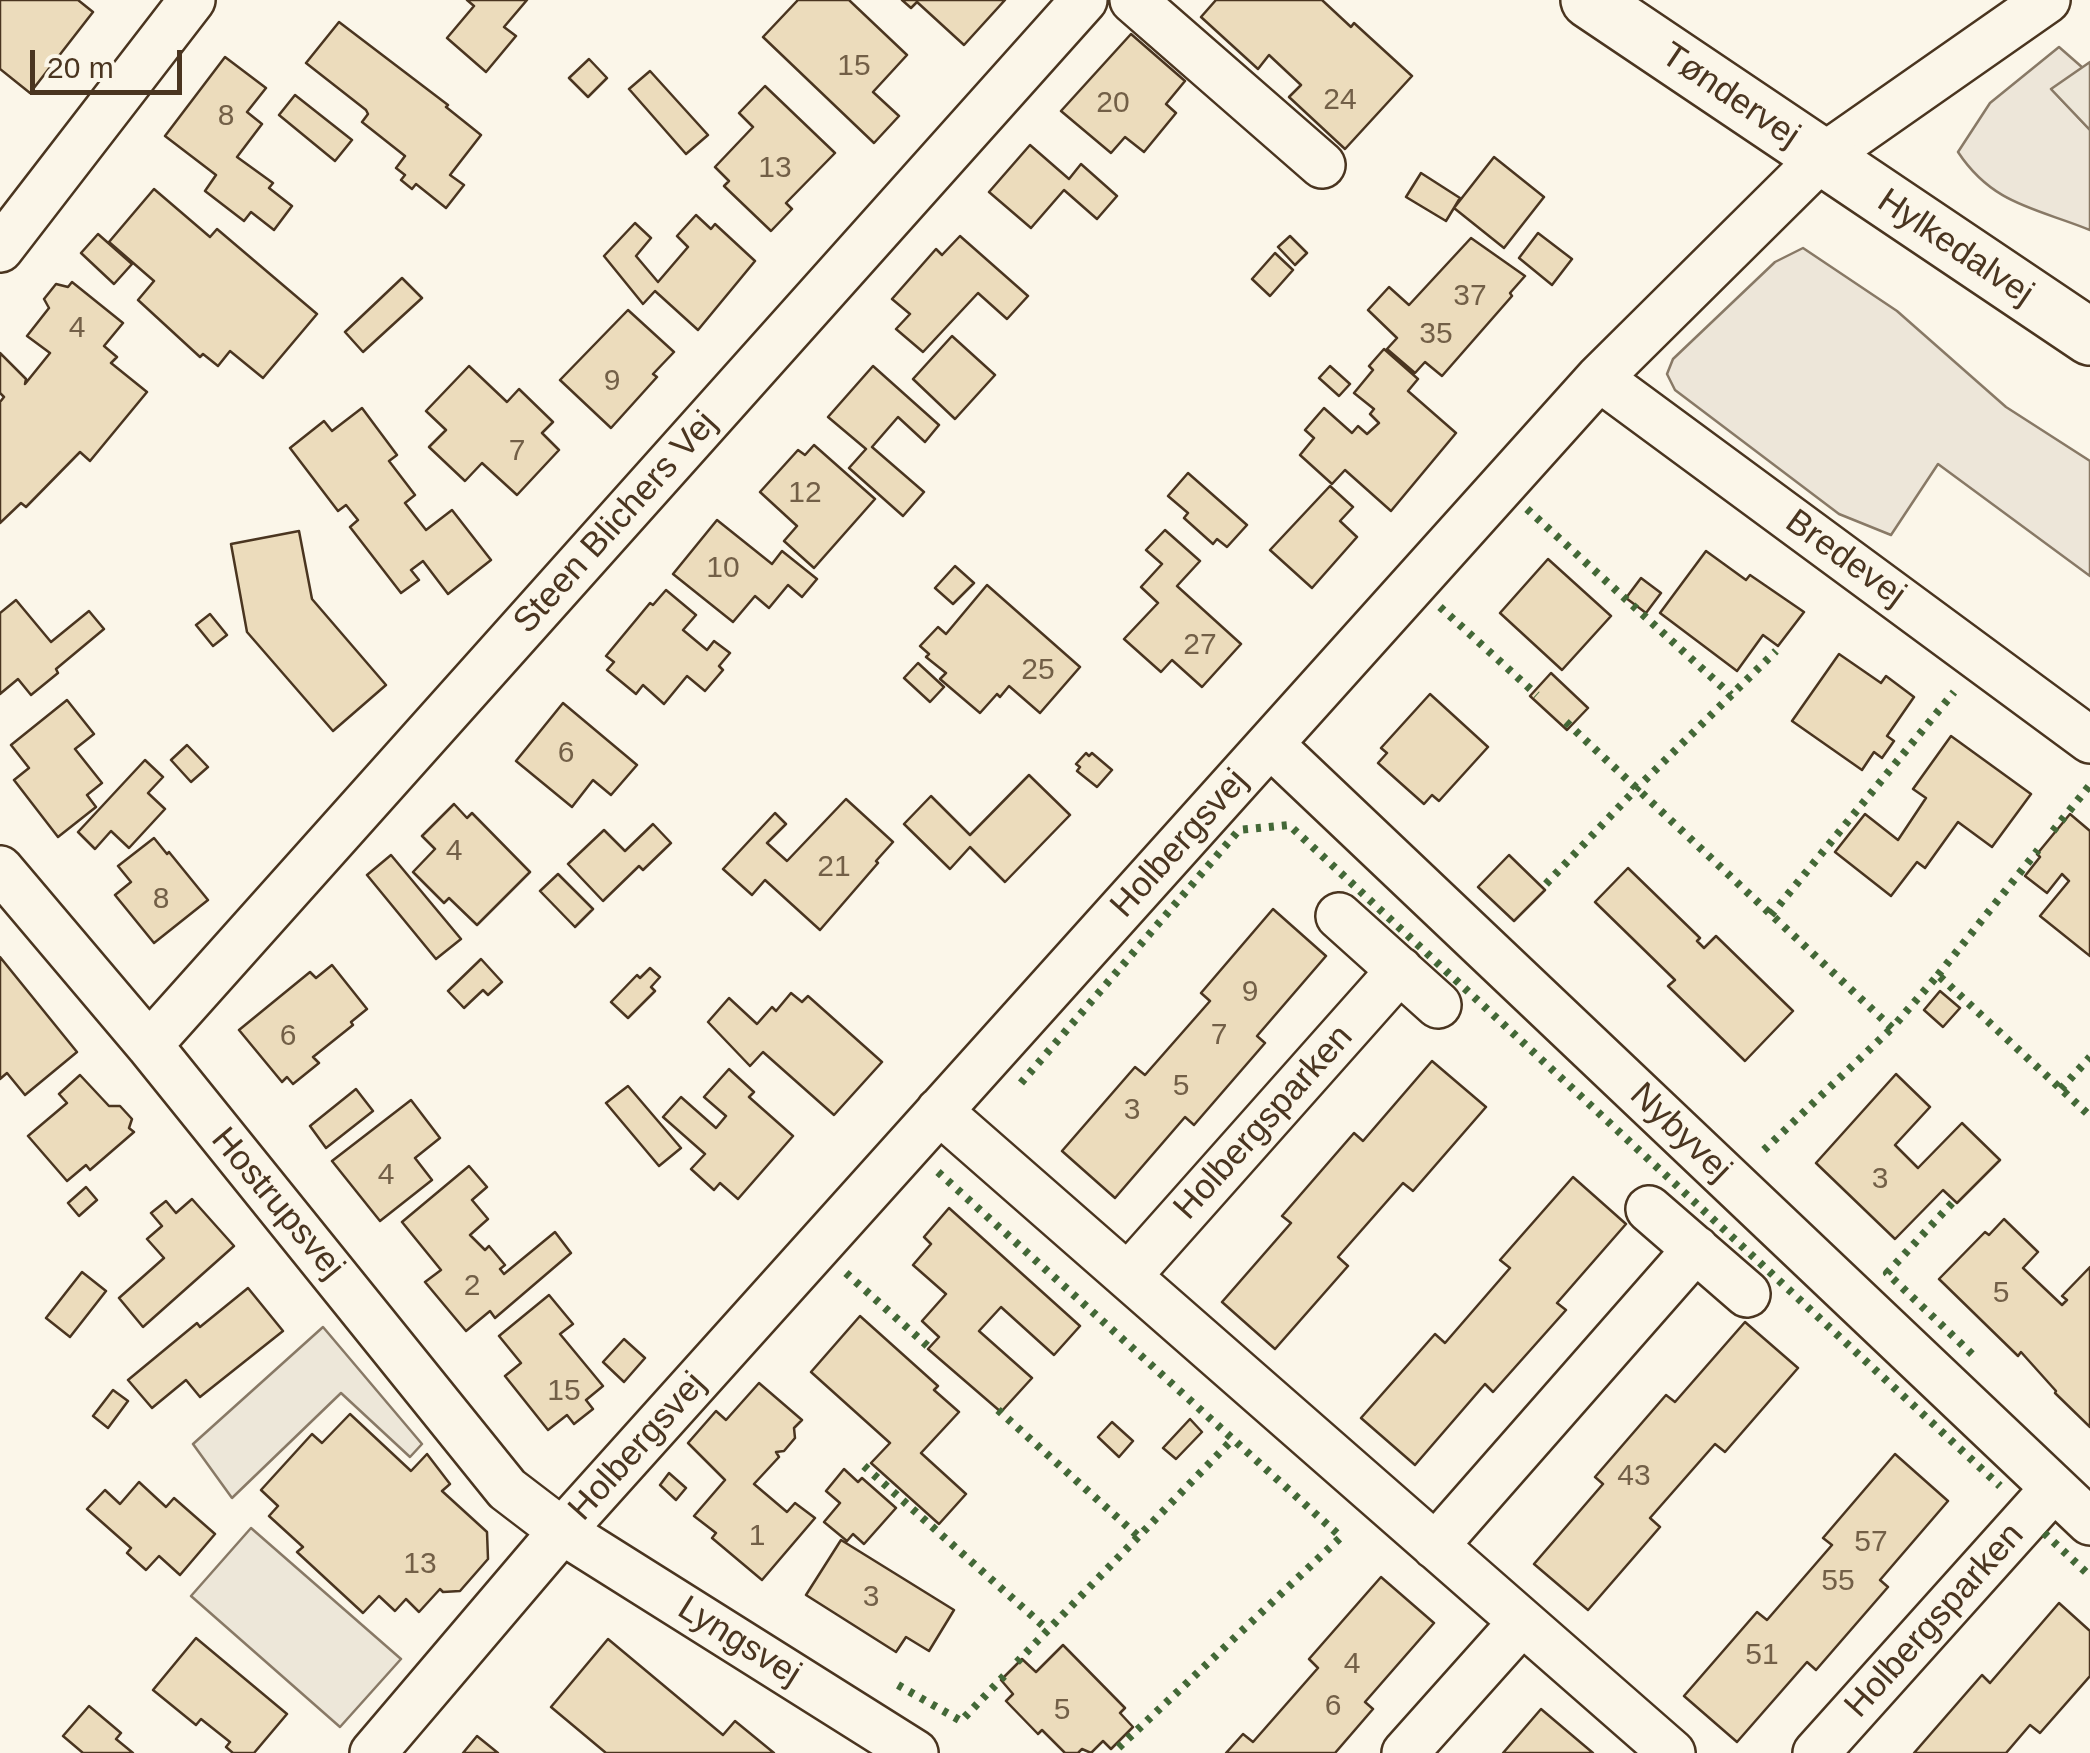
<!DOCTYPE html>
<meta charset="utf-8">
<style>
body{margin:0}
#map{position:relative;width:2090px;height:1753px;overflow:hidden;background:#fbf6e9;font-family:Helvetica,sans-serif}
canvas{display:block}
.scale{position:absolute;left:30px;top:50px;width:152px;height:45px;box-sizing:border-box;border:5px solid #4a3520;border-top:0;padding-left:12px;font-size:30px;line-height:35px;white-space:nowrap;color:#4a3520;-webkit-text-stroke:8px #fbf6e9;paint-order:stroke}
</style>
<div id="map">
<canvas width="2090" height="1753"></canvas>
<div class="scale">20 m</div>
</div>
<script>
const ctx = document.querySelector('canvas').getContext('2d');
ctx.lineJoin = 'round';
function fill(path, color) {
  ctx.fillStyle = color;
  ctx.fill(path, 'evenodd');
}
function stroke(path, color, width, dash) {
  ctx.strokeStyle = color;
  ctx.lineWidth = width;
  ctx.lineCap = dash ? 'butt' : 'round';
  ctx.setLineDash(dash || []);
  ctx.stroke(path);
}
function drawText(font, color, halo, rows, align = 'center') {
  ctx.font = font + ' Helvetica,sans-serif';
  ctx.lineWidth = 8;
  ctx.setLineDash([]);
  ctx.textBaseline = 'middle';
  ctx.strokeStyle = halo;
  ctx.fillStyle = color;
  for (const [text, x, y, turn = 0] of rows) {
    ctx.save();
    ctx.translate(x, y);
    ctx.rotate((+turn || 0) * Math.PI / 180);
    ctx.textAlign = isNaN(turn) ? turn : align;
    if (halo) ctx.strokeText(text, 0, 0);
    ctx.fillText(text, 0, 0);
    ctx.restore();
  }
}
const green = new Path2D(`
 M2059,47L2083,68L2052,90L2090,130V230C2036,208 1993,205 1958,152L1990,103Z
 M1803,248L1897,311L2006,407L2090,461V576L1938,464L1891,535L1839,514L1675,390L1667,374L1673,359L1775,262Z`);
const parking = new Path2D(`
 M2090,62V130L2051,89Z
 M323,1327L422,1444L410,1457L341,1393L232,1498L193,1444Z
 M251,1528L401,1659L340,1727L191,1596Z`);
const building = new Path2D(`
 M0,0H78L93,12L30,93L0,69Z
 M467,0H527L504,27L516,36L486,72L447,38L474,6Z
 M798,0H849L907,55L873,92L899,116L874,143L763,37Z
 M902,0H1005L964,45L917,2L911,8Z
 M1216,0H1322L1351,27L1354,23L1412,76L1345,149L1289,97L1301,85L1269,55L1258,69L1201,17Z
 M339,22L448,105L446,107L481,135L450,175L464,185L446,208L416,184L412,189L401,180L405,175L396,168L405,156L362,122L368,114L366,110L306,63Z
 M1131,34L1185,81L1166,104L1176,113L1144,152L1125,137L1111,153L1061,111Z
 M225,57L266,88L247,112L262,124L237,157L273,183L269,188L292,206L274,230L251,212L244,221L205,191L216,175L165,136Z
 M589,59L607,78L588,97L569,78Z
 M650,71L708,135L686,154L629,89Z
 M765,86L835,153L786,203L792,209L771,231L724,186L729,181L715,167L753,127L739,113Z
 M295,95L352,140L335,161L279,115Z
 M1030,145L1069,179L1081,164L1117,196L1097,219L1064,190L1031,228L989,192Z
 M1494,157L1544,197L1504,248L1454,208Z
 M1421,173L1460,198L1446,221L1406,197Z
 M154,189L210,237L217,229L317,314L263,378L230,351L218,366L203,354L200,357L138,300L154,281L109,242Z
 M696,215L711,229L715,224L755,261L698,330L655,291L643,304L604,256L635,223L651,238L636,256L658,282L688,247L677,236Z
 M1538,233L1572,259L1552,285L1519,258Z
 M98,234L132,264L114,284L81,253Z
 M960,236L1028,296L1007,319L978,293L923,352L896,329L910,314L892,299L936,249L942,255Z
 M1290,236L1307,253L1295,265L1278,247Z
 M1471,238L1525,276L1510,293L1512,296L1442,376L1425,362L1415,373L1387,349L1397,338L1368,310L1389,287L1409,305Z
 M1275,253L1293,270L1270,296L1252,279Z
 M402,278L422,298L363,352L345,332Z
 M72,282L123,323L104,346L117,357L111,363L147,392L90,461L80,452L26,507L21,503L0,523V402L4,397L0,393V353L26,379L25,384L50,353L27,336L49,308L44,299L56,284L68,287Z
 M628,310L674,352L653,374L657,377L611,428L560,380Z
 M952,336L995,375L955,419L913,379Z
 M1384,349L1418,379L1408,391L1456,433L1391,511L1345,470L1332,484L1300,455L1314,438L1305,430L1324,408L1352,433L1358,426L1367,434L1379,423L1370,414L1374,409L1354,393L1373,370L1369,366Z
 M469,366L507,402L519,389L553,422L542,433L559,450L517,495L482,463L465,481L429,447L446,430L426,411Z
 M873,366L939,425L925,442L898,417L872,447L924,492L903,516L849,468L866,449L828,417Z
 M1330,366L1350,384L1339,396L1319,378Z
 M362,408L397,455L389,461L415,495L405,503L426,530L452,510L491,560L448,594L423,561L411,570L419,580L401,593L350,527L358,520L346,505L338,511L290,448L324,421L332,431Z
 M814,445L875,499L814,568L784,541L797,526L760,492L798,450L805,455Z
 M1188,473L1247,525L1227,547L1217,539L1213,544L1184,518L1188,513L1168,496Z
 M1330,486L1353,507L1340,521L1357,537L1312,588L1270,550Z
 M717,520L772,564L782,551L817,579L802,597L788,585L769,608L755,596L733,622L673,574Z
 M1165,530L1200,561L1177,586L1241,644L1202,687L1172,660L1161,672L1124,639L1158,603L1141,587L1162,564L1146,550Z
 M299,531L312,599L386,685L333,731L247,632L231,544Z
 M1706,551L1746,580L1750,575L1804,612L1778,646L1763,635L1737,671L1660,613Z
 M1548,559L1611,616L1562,670L1500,613Z
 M955,566L974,583L953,604L935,588Z
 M1641,578L1661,593L1646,613L1626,598Z
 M987,585L1080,667L1040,713L1009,686L1000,697L997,694L980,713L940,679L946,673L926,657L929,654L920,646L938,627L946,634Z
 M666,590L696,615L683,630L707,650L714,641L730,653L719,666L723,670L705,691L687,676L664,704L643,685L636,694L607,670L614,662L606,656L650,603L653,605Z
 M16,600L51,642L89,611L104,629L56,669L58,673L31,695L18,679L0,694V613Z
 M210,614L227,635L213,646L196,625Z
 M1839,654L1881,683L1886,676L1914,697L1887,736L1894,741L1882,758L1874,752L1862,770L1792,721Z
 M918,663L944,687L930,702L904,678Z
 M1551,673L1588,708L1567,730L1530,696Z
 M1430,694L1488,747L1439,801L1432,795L1424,804L1378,763L1387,753L1381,748Z
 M67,700L94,734L75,749L102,783L87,795L96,807L58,837L14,780L29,768L11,745Z
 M563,703L637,765L611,795L593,780L572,807L516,761Z
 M1951,736L2031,794L1992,847L1958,822L1925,868L1917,862L1891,896L1835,852L1865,814L1898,840L1926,798L1913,789Z
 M187,745L208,767L191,782L171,760Z
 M1086,753L1089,756L1092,753L1112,770L1097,787L1077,771L1080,767L1076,764Z
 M145,760L163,777L148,793L165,809L129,848L111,831L95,849L78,832Z
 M1029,775L1070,815L1005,882L970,847L950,869L904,824L931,796L970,835Z
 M846,799L893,842L876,861L878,863L820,930L765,880L752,895L723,869L775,813L786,824L767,843L787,861Z
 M454,804L467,818L472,813L530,872L477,925L449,898L444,903L413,872L435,849L422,836Z
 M2070,814L2090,831V956L2040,916L2069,881L2062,874L2047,893L2025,876L2040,857L2037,854Z
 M653,824L671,843L643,870L639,866L603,901L568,864L604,830L625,851Z
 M154,838L167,854L169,852L208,900L154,943L115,895L131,882L118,866Z
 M391,855L461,939L436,959L367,875Z
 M1509,855L1545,890L1514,921L1478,887Z
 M1628,868L1700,938L1697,941L1704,948L1716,936L1793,1011L1745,1061L1668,986L1675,980L1595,902Z
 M558,874L593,909L575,927L540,891Z
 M1273,909L1326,956L1257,1036L1265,1043L1194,1125L1185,1117L1115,1198L1062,1151L1135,1067L1145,1075L1210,1001L1201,993Z
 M0,957L77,1052L25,1095L7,1073L0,1079Z
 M481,959L502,982L488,995L483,990L464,1008L448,991Z
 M332,965L367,1009L351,1022L353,1025L313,1057L319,1063L293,1084L287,1077L282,1082L239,1030L310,972L316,978Z
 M650,968L660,977L651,987L655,991L628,1018L611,1002L637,975L640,978Z
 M1940,991L1960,1008L1943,1027L1924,1010Z
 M791,993L802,1002L808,996L882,1062L834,1115L763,1052L750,1066L708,1022L729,998L757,1024L772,1007L776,1011Z
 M1432,1061L1486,1107L1413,1191L1403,1183L1338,1257L1348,1266L1275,1349L1222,1302L1291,1223L1282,1216L1354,1133L1363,1141Z
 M729,1069L754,1092L749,1097L793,1136L738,1199L720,1183L714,1190L691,1169L705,1154L663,1117L681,1097L716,1128L726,1116L704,1097Z
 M1896,1074L1930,1107L1895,1145L1918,1168L1962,1123L2000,1160L1957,1203L1943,1190L1895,1239L1816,1163Z
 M80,1075L109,1106H120L132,1119L129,1128L134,1132L90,1170L86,1165L67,1181L28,1136L67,1103L59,1094Z
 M628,1086L681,1148L659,1166L606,1103Z
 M356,1089L373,1111L326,1148L310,1126Z
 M411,1100L440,1138L415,1158L432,1180L380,1221L332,1161Z
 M469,1166L487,1187L472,1200L488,1219L470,1235L485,1250L489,1246L505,1265L500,1269L504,1274L555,1232L571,1253L495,1318L490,1311L466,1331L425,1282L441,1270L402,1222Z
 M1573,1177L1626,1224L1557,1303L1566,1310L1493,1392L1485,1384L1415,1465L1361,1418L1435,1334L1445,1343L1510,1268L1500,1260Z
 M86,1187L97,1200L79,1216L68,1203Z
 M192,1199L234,1246L143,1327L119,1298L164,1258L147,1239L162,1226L151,1213L166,1201L176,1213Z
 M949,1208L1080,1326L1054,1355L1001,1307L979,1331L1032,1378L1001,1412L928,1349L939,1337L922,1321L946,1294L913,1265L931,1244L924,1237Z
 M2004,1219L2038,1252L2023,1268L2062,1305L2067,1300L2062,1296L2090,1267V1427L2055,1393L2056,1391L2021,1352L2018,1356L1939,1279L1985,1232L1989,1235Z
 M82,1272L106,1291L70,1337L46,1318Z
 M248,1288L283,1331L200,1397L186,1380L152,1408L128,1380L197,1323L200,1327Z
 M549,1295L573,1324L560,1334L603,1386L586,1400L593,1409L574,1424L567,1415L548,1430L505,1376L521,1363L499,1336Z
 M860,1316L938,1386L934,1390L959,1412L921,1453L966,1494L939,1524L871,1463L890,1443L811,1372Z
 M1745,1322L1798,1368L1725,1452L1715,1444L1650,1518L1660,1527L1588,1610L1534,1564L1603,1484L1595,1477L1666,1395L1675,1402Z
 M624,1339L645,1358L624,1382L603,1362Z
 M759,1383L802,1420L794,1428L795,1438L784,1451L776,1452L779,1457L754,1484L787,1512L795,1503L815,1518L762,1580L712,1538L716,1533L694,1516L725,1480L688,1443L716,1411L726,1420Z
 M113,1390L128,1401L108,1428L93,1416Z
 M350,1414L411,1471L427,1454L450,1484L442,1491L487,1532L488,1559L460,1591L443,1592L440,1589L419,1612L406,1599L395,1611L379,1596L363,1613L297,1552L303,1547L269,1516L278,1506L261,1490L312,1434L322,1443Z
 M1190,1419L1202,1432L1176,1459L1163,1448Z
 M1112,1422L1133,1441L1119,1457L1098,1437Z
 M1895,1454L1948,1501L1880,1580L1888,1587L1816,1670L1807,1662L1737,1742L1684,1696L1757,1612L1767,1620L1832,1545L1823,1538Z
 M844,1469L858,1482L862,1478L896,1508L864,1544L853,1534L847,1541L824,1522L840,1503L826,1491Z
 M669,1473L686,1488L676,1500L660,1485Z
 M139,1482L166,1507L174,1498L215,1534L180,1575L159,1556L146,1570L127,1553L131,1548L87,1509L105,1490L120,1504Z
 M841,1540L954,1610L929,1651L906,1637L896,1652L806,1595Z
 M1381,1577L1434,1623L1365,1702L1373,1709L1335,1753H1226L1243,1734L1253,1742L1318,1668L1309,1659Z
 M2059,1603L2090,1631V1676L2040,1733L2030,1725L2006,1753H1914L1982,1675L1990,1683Z
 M196,1638L287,1714L254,1753H233L226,1747L230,1742L201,1719L196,1725L153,1690Z
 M608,1639L723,1735L735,1721L774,1753H606L551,1707Z
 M1063,1645L1125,1708L1120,1713L1133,1727L1111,1749L1103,1741L1091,1753L1082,1749L1078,1753H1065L1042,1730L1038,1734L1006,1701L1013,1694L1001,1680L1022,1659L1036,1672Z
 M89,1706L121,1733L116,1739L133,1753H83L63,1736Z
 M1541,1709L1593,1753H1503Z
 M477,1736L498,1753H463Z`);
const minor = new Path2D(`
 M1133,0L1322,165
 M0,249L192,0
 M1599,378L2090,740
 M1270,744L2090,1522
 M0,869L149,1045L507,1489L562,1531L915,1753
 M1339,916L1438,1005
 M149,1045L1084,0
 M939,1111L1672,1753
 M1649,1209L1747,1294
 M1128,1276L1400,970
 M1435,1546L1696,1249
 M373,1753L562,1531L1599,378L1821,158L2047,0
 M1405,1753L1522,1622
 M1816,1753L2054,1488`);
const tertiary = new Path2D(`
 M1589,0L2090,337`);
const hedge = new Path2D(`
 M1527,509L1731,695
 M1440,607L1537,695
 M1566,722L1892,1028L1938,975L2090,1116
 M2053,831L2090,785
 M1546,884L1638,787L1776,651
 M1771,915L1954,692
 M1938,975L2038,850
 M1021,1083L1239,830L1289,825L2000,1486
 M2061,1089L2090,1057
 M1764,1150L1892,1028
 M938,1172L1341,1537L1113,1753
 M1952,1203L1887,1273L1976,1358
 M846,1273L932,1350
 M998,1410L1139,1537
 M864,1466L1048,1630
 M2044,1533L2090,1576
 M1017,1662L1233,1439
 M898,1685L961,1721L1004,1676`);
const numberNames = [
 ["15",854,67],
 ["24",1340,101],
 ["20",1113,104],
 ["8",226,117],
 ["13",775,169],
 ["37",1470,297],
 ["4",77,329],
 ["35",1436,335],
 ["9",612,382],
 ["7",517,452],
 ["12",805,494],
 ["10",723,569],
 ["27",1200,646],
 ["25",1038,671],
 ["6",566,754],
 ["4",454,852],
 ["21",834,868],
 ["8",161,900],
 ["9",1250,993],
 ["7",1219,1036],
 ["6",288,1037],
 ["5",1181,1087],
 ["3",1132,1111],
 ["4",386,1176],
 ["3",1880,1180],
 ["2",472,1287],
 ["5",2001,1294],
 ["15",564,1392],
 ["43",1634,1477],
 ["1",757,1537],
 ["57",1871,1543],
 ["13",420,1565],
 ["55",1838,1582],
 ["3",871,1598],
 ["51",1762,1656],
 ["4",1352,1665],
 ["6",1333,1707],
 ["5",1062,1711]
];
const streetNames = [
 ["Tøndervej",1730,96,34],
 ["Hylkedalvej",1955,248,34],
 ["Steen Blichers Vej",616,523,-48],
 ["Bredevej",1845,559,36],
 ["Holbergsvej",1180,844,-48],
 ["Holbergsparken",1264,1123,-48],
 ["Nybyvej",1680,1133,44],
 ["Hostrupsvej",277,1204,50],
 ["Holbergsvej",638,1447,-48],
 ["Holbergsparken",1935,1621,-48],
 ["Lyngsvej",739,1642,32]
];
fill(green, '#ede6d9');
stroke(green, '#887966', 2.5);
fill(parking, '#ede7d9');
stroke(parking, '#887966', 2.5);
fill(building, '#ecdcbc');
stroke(building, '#4a3520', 2.5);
stroke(minor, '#4a3520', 50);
stroke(tertiary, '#4a3520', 60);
stroke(minor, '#fbf6e9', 45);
stroke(tertiary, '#fbf6e9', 55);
stroke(hedge, '#436837', 8, [5, 8]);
drawText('30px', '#725f47', null, numberNames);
drawText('35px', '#4a3520', '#fbf6e9', streetNames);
</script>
